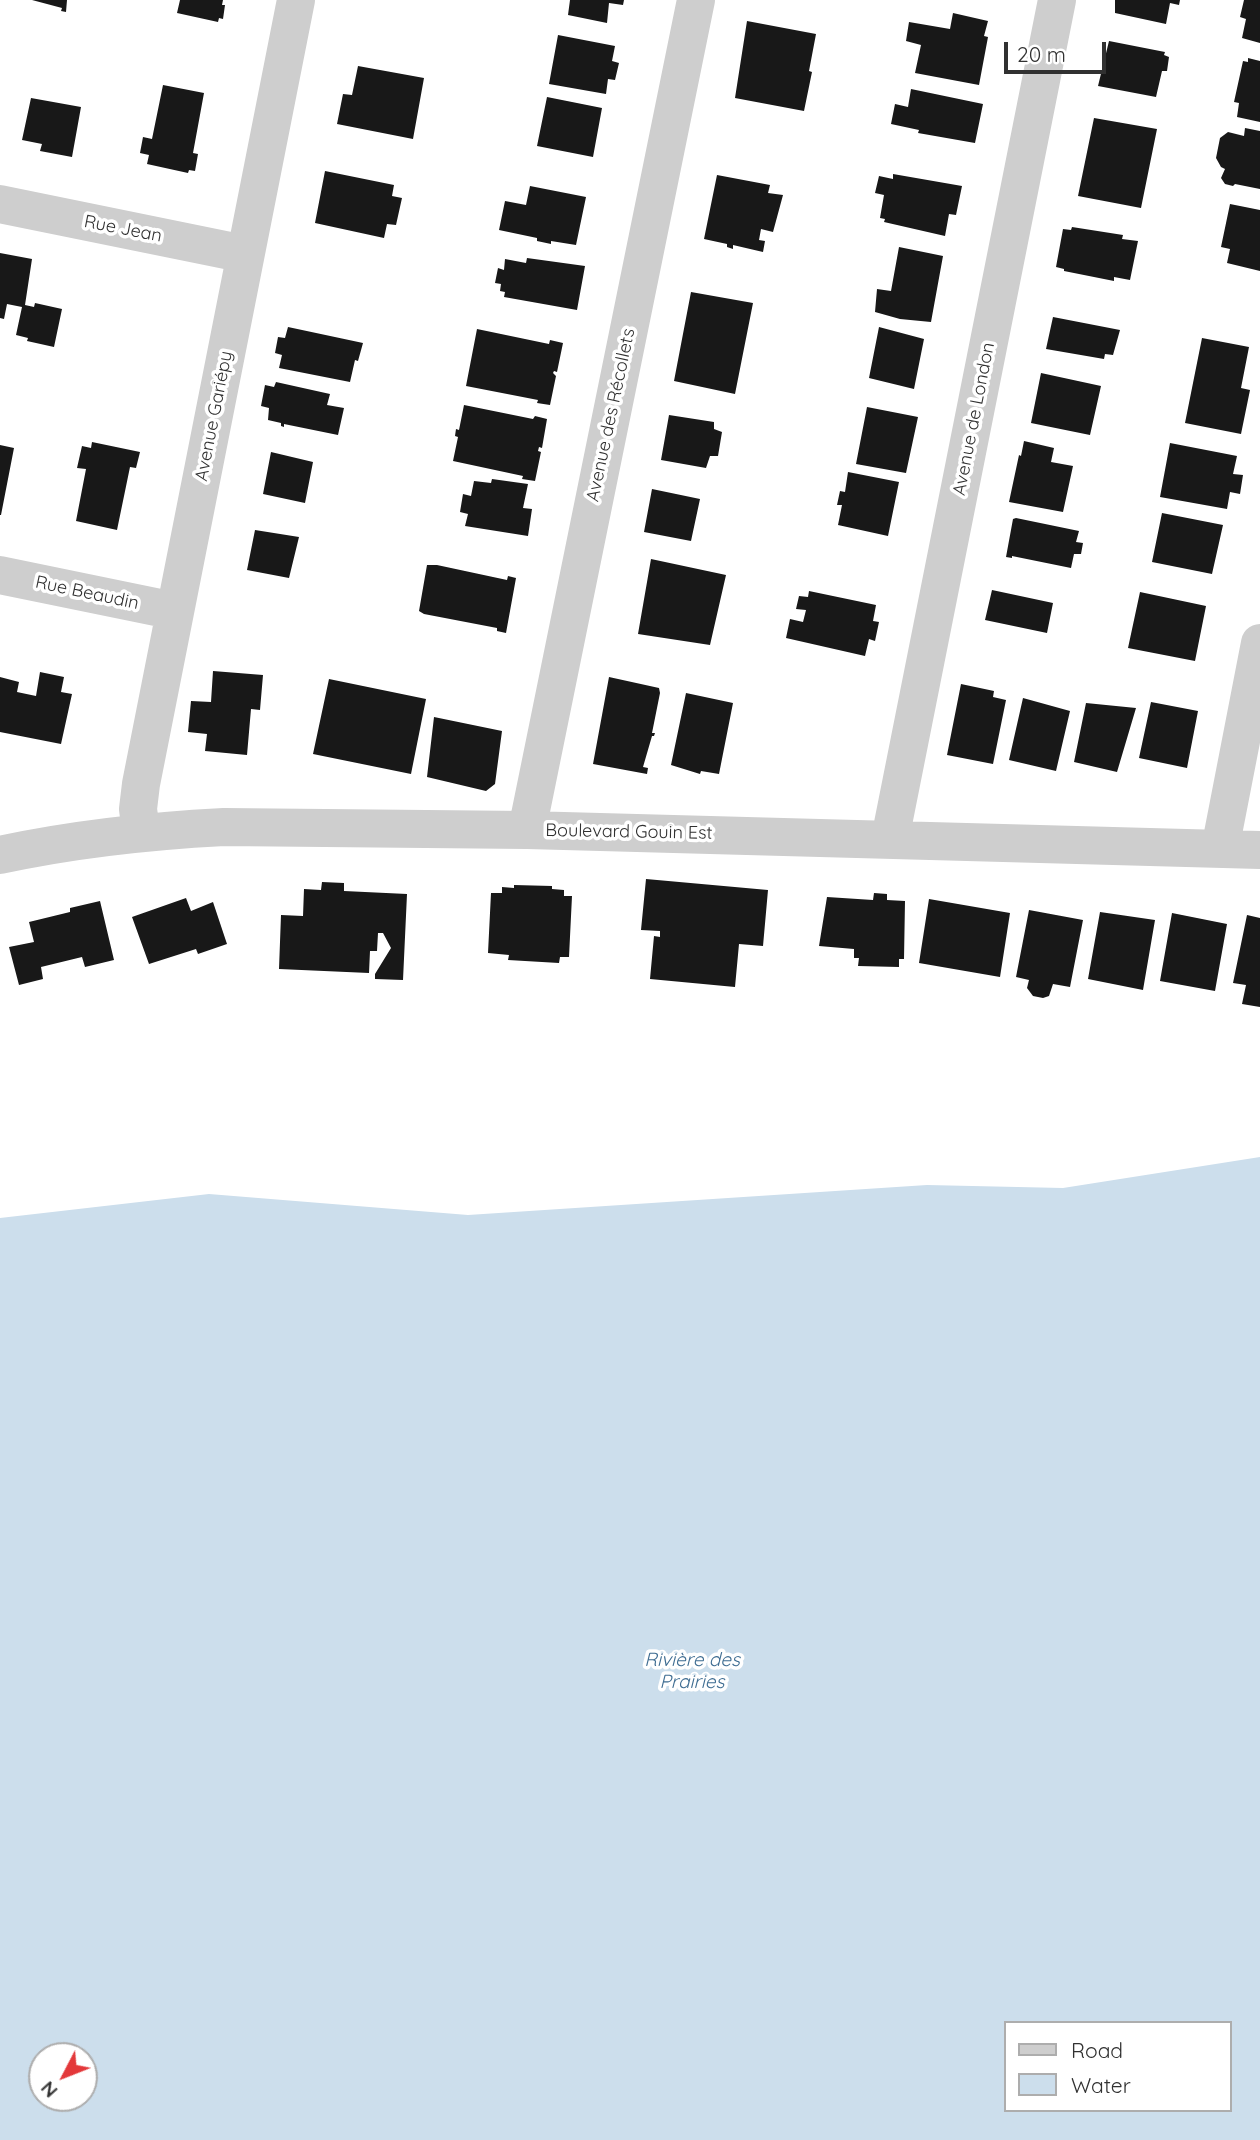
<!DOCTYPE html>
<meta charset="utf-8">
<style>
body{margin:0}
#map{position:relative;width:1260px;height:2140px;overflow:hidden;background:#fff;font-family:Quicksand,sans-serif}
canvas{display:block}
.legend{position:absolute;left:1004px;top:2021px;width:228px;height:91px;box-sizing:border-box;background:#fff;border:2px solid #adadad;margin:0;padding:9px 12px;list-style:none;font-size:21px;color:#313131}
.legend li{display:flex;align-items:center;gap:14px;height:35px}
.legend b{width:35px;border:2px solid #adadad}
.north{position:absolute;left:28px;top:2042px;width:70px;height:70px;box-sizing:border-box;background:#fff;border:2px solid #adadad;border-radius:50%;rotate:228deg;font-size:19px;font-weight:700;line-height:28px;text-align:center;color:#313131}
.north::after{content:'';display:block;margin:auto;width:24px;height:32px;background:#e3383a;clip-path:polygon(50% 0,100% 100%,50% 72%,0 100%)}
.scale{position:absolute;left:1004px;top:42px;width:102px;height:32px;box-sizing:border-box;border:4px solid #313131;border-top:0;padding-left:9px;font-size:21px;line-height:24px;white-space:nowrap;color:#313131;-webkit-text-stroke:5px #fff;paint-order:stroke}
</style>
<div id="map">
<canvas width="1260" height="2140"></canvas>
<ul class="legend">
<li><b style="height:9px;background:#cecece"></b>Road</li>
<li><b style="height:19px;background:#ccdeec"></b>Water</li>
</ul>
<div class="north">N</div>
<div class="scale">20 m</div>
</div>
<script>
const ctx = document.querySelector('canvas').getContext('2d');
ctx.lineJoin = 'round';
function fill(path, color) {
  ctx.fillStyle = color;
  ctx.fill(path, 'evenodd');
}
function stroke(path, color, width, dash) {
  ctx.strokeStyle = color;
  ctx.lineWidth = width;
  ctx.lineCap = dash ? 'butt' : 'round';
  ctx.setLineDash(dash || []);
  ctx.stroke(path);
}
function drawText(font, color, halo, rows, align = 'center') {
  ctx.font = font + ' Quicksand,sans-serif';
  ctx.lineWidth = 7;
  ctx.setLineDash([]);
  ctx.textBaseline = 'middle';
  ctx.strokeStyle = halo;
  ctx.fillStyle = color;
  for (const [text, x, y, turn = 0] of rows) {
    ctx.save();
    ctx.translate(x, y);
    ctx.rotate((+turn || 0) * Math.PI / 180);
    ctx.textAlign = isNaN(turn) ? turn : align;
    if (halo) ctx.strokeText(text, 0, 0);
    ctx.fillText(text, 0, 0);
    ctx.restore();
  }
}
const water = new Path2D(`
 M1260,1157V2140H0V1218L209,1194L468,1215L927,1185L1063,1188ZM1006,2023H1230V2110H1006ZM42,2056H84V2098H42Z`);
const building = new Path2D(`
 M32,0H67L66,12L61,11L62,8Z
 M180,0H223L222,5H225L223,19L219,18L218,22L177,13Z
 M570,0H624L623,5L609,3L607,23L568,15Z
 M1115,0H1180L1179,5L1170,3L1166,24L1115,13Z
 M1244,0H1260V43L1242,38L1246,19L1240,17Z
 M953,13L988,21L984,36L988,37L979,85L915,73L921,45L906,41L909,22L950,29Z
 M747,21L816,34L809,71L812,72L804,111L735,98Z
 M558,35L615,46L612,61L619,63L615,80L608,79L606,94L549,84Z
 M1109,41L1165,52L1164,55L1169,57L1167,71H1162L1156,97L1098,86Z
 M1248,58L1260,61V122L1237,117L1239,103L1234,102L1243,61L1248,62Z
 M358,66L424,78L413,139L337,124L343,94L352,95Z
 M163,85L204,93L193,153L198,154L195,171L189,170L188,173L147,164L149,155L140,153L143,137L152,139Z
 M911,89L983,104L975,143L918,133L919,130L891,124L895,104L908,107Z
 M547,97L602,108L593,157L537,146Z
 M31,98L81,107L72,157L40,151L42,144L22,140Z
 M1094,118L1157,129L1141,208L1078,196Z
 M1245,128L1260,131V189L1235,184L1233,186L1225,184L1221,178L1225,169L1221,167L1216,158L1220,138L1228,132L1244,136Z
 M325,171L394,185L392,196L402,198L396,225L387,224L384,238L315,223Z
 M893,174L962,186L956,215L949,214L945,236L884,222L885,219L880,218L884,195L875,193L879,176L893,179Z
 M717,175L770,185L768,193L783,195L773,232L761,229L759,240L765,241L763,252L733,245V249L727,247V244L704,239Z
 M530,186L586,197L576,245L551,241V244L537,241V238L499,230L505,201L526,205Z
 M1230,204L1260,210V271L1227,263L1230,249L1221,247Z
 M1072,227L1123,235L1122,239L1138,241L1130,280L1114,277V281L1064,271V269L1056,267L1063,229L1071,230Z
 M899,247L943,256L931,322L900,319L875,312L877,289L891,291Z
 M0,253L32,259L25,305L34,307L35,303L62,309L54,347L27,341L28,338L16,335L22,307L7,304L4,319L0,318Z
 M527,258L585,266L577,310L504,297L505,292L500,291L501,284L495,283L498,268L504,270L505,259L526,263Z
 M691,292L753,303L735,394L674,381Z
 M1053,317L1120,330L1113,355L1105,354L1104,359L1046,349Z
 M288,327L363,343L358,361L355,360L350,382L279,368L282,355L275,353L278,337L285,338Z
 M879,327L924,339L914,389L869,378Z
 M477,329L549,344L550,340L563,343L557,372L554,371L553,373L556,376L550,405L537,403L538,400L466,386Z
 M1202,338L1249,347L1241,388L1250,390L1241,434L1185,423Z
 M1041,373L1101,386L1090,435L1031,423Z
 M276,382L330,394L327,405L344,408L338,435L284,424V427L281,426V423L268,420L269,408L261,406L265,385L274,387Z
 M464,405L533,419L535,416L547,419L542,448L539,447L538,451L541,452L535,481L522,479L523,476L453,461L458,437L455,436L456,429L459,430Z
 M867,407L918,417L906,473L856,464Z
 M669,415L714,422V429L722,432L718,456H710L706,468L661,460Z
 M1024,441L1054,448L1051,462L1073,466L1063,512L1009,502L1019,455L1021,456Z
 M92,442L140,452L136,468L130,467L117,530L76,521L86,469L77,468L82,446L91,448Z
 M1170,443L1237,456L1233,474L1243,475L1240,494L1230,492L1227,509L1160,497Z
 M0,445L14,448L1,515H0Z
 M271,452L313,462L305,503L263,494Z
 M848,472L899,482L888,536L838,525L842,505H837L840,491L845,492Z
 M492,479L528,484L523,508L532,509L528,536L465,526L468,514L460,512L463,494L471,496L474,481L491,483Z
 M652,489L700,499L691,541L644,532Z
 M1162,513L1223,525L1212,574L1152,562Z
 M1016,518L1079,531L1076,542L1083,543L1081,554H1074L1071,568L1012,556V558L1006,557L1013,519Z
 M255,530L299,537L289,578L247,570Z
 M651,559L726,575L710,645L638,634Z
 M427,565H437L507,580L508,576L516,578L506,633L497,631V628L424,614L419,611Z
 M992,590L1053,603L1047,633L985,620Z
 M809,591L876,605L873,621L879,622L875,641L869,639L865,656L786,638L790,619L803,622L806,610L796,609L799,596L808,597Z
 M1140,592L1206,606L1195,661L1128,648Z
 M213,671L263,675L260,710L251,709L247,755L205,751L207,734L188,732L191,701L211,702Z
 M40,672L64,677L61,692L72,694L61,744L0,732V677L19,682L17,692L36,696Z
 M609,677L659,688L660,693L652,733H655L654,736H652L643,767L648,768L647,774L593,764Z
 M329,679L426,699L411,774L313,754Z
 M961,684L994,691L993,697L1006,700L993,764L947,755Z
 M686,693L733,703L719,774L701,771L700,774L671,765Z
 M1023,698L1070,711L1056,771L1009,760Z
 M1151,702L1198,711L1187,768L1139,758Z
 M1086,703L1136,708L1117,772L1074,762Z
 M434,717L502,731L495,784L486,791L427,777Z
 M646,879L768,890L763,946L739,944L735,987L650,979L654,936L660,937V931L641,930Z
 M322,882L344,883V891L407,894L403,980L375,979V974L391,948L383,933H378L377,951H370L369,973L279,969L281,915L303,916L304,889L321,890Z
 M514,885L552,886V889L564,890V896H572L569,957H560L559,963L508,960L509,955L488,953L491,893H502V887L514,888Z
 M874,893L887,894V900L905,901L904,959H899V967L858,966L859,958H854V949L819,946L827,897L873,900Z
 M186,898L191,911L213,902L227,944L198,954L196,949L149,964L132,917Z
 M929,899L1010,913L1000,977L919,963Z
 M100,901L114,960L85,967L82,957L41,967L43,979L19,985L9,947L34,942L29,922L70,912V908Z
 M1029,910L1083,920L1070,987L1053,984L1049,996L1043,998L1033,996L1027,988L1029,980L1016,977Z
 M1100,912L1155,920L1143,990L1088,979Z
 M1172,913L1227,924L1215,991L1160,981Z
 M1247,915L1260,918V1007L1242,1004L1246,985L1233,983Z`);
const minor = new Path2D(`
 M0,204L245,254
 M0,575L175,611
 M527,830L696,0
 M141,832L138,809L141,784L296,0
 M890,839L1057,0
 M1220,849L1260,643
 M0,855C74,839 148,831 224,827L527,830L1260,850`);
const streetNames = [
 ["Rue Jean",123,229,11],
 ["Avenue des Récollets",611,415,-78],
 ["Avenue Gariépy",214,416,-79],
 ["Avenue de London",974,419,-79],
 ["Rue Beaudin",87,593,12],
 ["Boulevard Gouin Est",629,832,1]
];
const waterNames = [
 ["Rivière des",692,1660],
 ["Prairies",692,1682]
];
fill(water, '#ccdeec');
fill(building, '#181818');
stroke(minor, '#cecece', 38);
drawText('18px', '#313131', '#fff', streetNames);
drawText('italic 19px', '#3f6d92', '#fff', waterNames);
</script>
